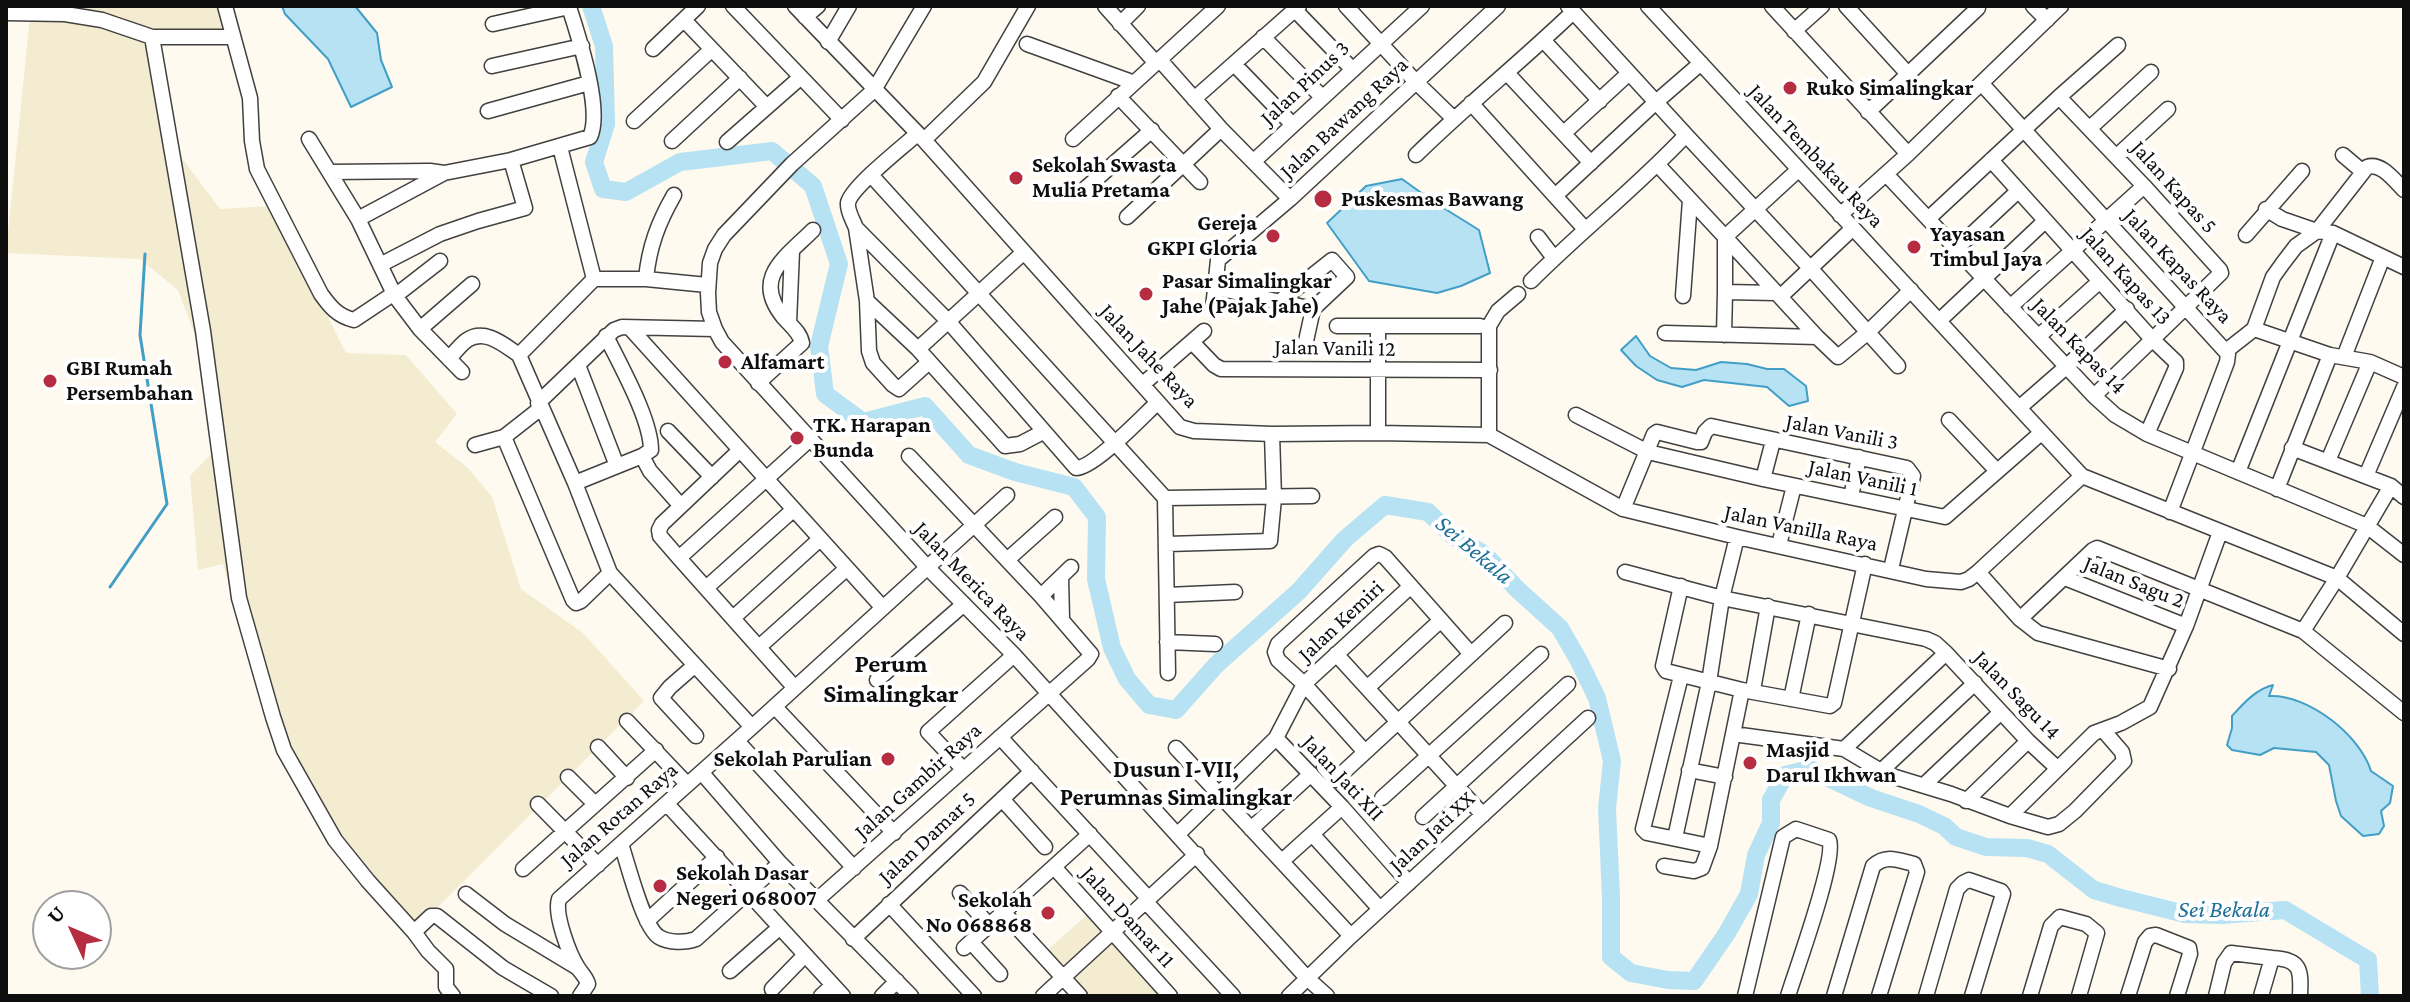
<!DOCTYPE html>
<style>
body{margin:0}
#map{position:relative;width:2410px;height:1002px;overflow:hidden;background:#fefaef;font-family:"Crimson Pro",serif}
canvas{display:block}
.frame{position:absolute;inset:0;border:8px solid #0e0e0e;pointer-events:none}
.north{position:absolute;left:32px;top:890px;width:80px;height:80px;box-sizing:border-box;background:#fff;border:2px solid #9f9f9f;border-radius:50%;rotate:314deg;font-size:22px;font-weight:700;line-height:32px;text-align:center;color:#0e0e0e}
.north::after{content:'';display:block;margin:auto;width:28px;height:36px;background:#b62d41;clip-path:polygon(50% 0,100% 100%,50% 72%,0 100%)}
</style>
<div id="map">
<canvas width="2410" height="1002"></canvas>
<div class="frame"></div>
<div class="north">U</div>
</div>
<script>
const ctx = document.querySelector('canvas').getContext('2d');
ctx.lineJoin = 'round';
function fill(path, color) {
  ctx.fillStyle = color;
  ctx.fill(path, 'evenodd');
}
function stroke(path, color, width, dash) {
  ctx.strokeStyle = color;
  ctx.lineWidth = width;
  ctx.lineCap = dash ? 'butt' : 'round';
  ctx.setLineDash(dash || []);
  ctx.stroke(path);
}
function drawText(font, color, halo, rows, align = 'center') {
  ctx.font = font + ' "Crimson Pro",serif';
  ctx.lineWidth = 8;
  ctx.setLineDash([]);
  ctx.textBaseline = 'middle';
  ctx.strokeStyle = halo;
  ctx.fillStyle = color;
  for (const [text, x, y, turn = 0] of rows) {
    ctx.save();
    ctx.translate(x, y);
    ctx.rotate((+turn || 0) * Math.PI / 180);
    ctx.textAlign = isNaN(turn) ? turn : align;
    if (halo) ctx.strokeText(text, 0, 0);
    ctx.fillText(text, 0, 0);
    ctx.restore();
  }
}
const farmland = new Path2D(`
 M31,6H224L231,30L159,46L179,154L220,209L272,206L346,353L406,355L457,414L435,442L468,468L492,497L521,589L583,633L644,701L414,931L339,844L283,751L239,626L223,564L198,570L190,476L213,452L199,346L178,290L140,259L6,253Z
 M1090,912L1167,996H1081L1043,954Z`);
const water = new Path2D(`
 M282,6H355L377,33L381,60L392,87L351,107L328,59L285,14Z
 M1402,179L1434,202L1479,230L1490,273L1461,286L1437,293L1369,281L1327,223L1366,186Z
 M1636,336L1650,356L1671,368L1696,370L1721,362L1747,364L1767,369H1784L1806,386L1808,401L1789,406L1767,387L1704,380L1682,387L1657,380L1636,366L1621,350Z
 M2273,685L2269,696C2308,694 2360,735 2371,771L2393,786L2390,803L2381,811L2384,826L2379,834L2363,836L2341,816L2336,801L2329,765L2316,752L2274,748L2260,755L2232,750L2227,745L2232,728V716C2243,704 2256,689 2273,685Z`);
const stream = new Path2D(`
 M110,587L167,504L140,335L145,254`);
const river = new Path2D(`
 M591,6L604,46L606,124L594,162L603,189L626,192L680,162L772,151L813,186L839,264L819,346L825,394L863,422L925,406L969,455L1015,472L1074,487L1097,517L1096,579L1112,648L1127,679L1149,705L1176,710L1216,665L1299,591L1345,539L1385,505L1428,512L1453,536L1484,554L1517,589L1560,628L1579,661L1597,698L1612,761L1607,808L1611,898V957L1631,973L1668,980L1694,981L1727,933L1749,894L1756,855L1771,823V800L1785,775L1810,769L1871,798L1919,814L1944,826L1956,837L1986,847L2027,848L2048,854L2094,890L2121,898L2185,914L2222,915L2285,910L2368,960L2370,996`);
const minor = new Path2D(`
 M225,6L250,98L252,141L257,169L321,294C331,308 338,316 354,320L393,294
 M733,6L842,120
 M795,6L924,140L1180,427L1194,431L1272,434L1378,433L1489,435L1623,509L1737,537L1926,579L1961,582L1969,579L1978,572L2082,476
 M924,6L874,90L792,164L724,235L715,249L710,263L708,293L709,312L715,329L722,342L928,568L1014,655L1307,978L1327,996
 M1105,6L1155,62
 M1346,6L1416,82L1453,118
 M1648,6L2082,476L2337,578L2404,634
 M1772,6L1908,154L2061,6
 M1846,6L1907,73
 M2033,6L2047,20
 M1295,10L1353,70
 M6,13L65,14L102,20L152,37H232
 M805,17L818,6
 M684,20L767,107
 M1120,24L1138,6
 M1794,31L1822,6
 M152,37L203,331L239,598L273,717L284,750L335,840L368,881L414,932L428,951L446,969V987L453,996
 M1263,37L1322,97
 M1543,40L1600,101
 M828,42L849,6
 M1027,44L1132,82
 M653,49L698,6
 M1159,59L1221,129L1290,199
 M1234,64L1292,124
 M492,66L582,46
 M1507,73L1591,163
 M1982,84L2228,354L2227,362L2170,512
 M1118,96L1200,182
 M2059,97L2144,186L2220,270L2221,273L2094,396
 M1194,99L1299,6
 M1471,103L1555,196L1656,102L1701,63
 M488,111L589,83
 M1868,112L1978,8
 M634,121L711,50
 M2090,128L2151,72
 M1564,133L1628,74
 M917,134C903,147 851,187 848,203C847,211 853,220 856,228L948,321L1076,468C1094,468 1142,417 1158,402
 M1686,135L1811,269L1898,366
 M309,139L358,219L395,296L420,329L462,372
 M1073,139L1218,6
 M924,140L984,82L1028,6
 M672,141L740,78
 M727,142L801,77
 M560,147L594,279
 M1416,155C1467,105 1522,61 1573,12
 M2343,155L2363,172
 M2117,156L2168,109
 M1991,160L2152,339L2176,362V368L2147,434
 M1254,161L1422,6
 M1658,165L1725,237V292
 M1798,170L1725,237L1817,337
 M330,172L430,171L444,173
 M1886,174L2094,396L2115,415L2147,434L2367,526L2404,555
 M871,175L1165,498L1312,496
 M1086,188L1152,130
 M1555,196L1585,229
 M2266,209L2282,219L2317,231L2333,233L2404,267
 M1840,215L1908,154
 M1127,217L1221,129
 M1929,218L2059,97L2118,45
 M358,219L444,173L511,160L590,137C603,110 578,35 569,7L493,24
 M856,228L867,301L869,351L873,363L893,385L899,389L929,362
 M2246,235L2302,171
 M1538,237L1554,258
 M1957,248L2018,191
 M380,265L440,234L478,221L525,208L511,160
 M646,279C649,247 658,223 674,195
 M1531,281C1581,231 1637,187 1686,135L1568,6
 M707,285L646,279H594L519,355L575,483L610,573L752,727
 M1217,288L1313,309L1306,341
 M395,296L440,261
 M1683,296L1690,200
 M1780,297L1852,229
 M867,301L918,349L1005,446L1020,444L1043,432
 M1279,302L1332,260L1347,277L1313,309
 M2010,307L2144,186
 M1213,308L1218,260L1290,199L1498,6
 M1940,320L2045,221
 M789,323L792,251
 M1337,326H1480
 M1378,326V433
 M630,328L883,608
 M420,329L472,284
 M2254,329L2273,277L2283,263L2296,246L2317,231L2367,167C2381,162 2394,180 2404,190
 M1665,333L1817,337L1838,357L1867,333L1911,290
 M1724,335L1725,292L1776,293
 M2039,336L2100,281
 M1192,342L1214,365L1221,369L1490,370
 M918,349L1024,252
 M2226,351L2254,329L2330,355L2370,362L2404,377
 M2344,357L2383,257
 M449,359C454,353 460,345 467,340C485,328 504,345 519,355
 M578,365L617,466
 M758,383L802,343C800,332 791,326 784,318C751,278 785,258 813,230
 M1143,384L1204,331
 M538,403L614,330L622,327L715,329
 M2019,408L2066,367L2127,309
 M1576,415L1648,452L1763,479L1945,517L2041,433
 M1949,420L1997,471
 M668,431L712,477
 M1489,435V326L1498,311L1518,294
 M504,437L573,600L576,603L581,601L610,573
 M475,445L504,437L541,408
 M2292,448L2391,486L2404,497
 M740,450L662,524L659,530L660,536L679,558L795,688
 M642,456L650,471L681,506
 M2328,461L2370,362
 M2238,472L2333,233
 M2366,476L2404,387
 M1763,479L1773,441
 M575,483L642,456L651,450C651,419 620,365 606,336
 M2277,489L2330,355
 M1851,497L1859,457
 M1165,498L1168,673
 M1623,509L1654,434L1657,432L1697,442H1701L1705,432L1711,426L1907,468L1913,476L1891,569
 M1167,544L1270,541L1274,498L1272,434
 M1779,545L1794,486
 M679,558L809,440
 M1007,560L1055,517
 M1625,572L1722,598L1926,639L1935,643L1946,653L2028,741L2057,768
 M1978,572L2020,619L2038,633L2169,669
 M1061,577L1062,619
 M2065,578L2186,626
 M1681,586L1663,666L1666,671L1742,690L1830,706L1834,703L1865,564
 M706,588L793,510
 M1167,595L1235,592
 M1041,596L1071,567
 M733,618L820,539
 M2020,619L2093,550L2097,548L2303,631L2404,713
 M2303,631L2337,578L2391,486
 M1167,642L1215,644
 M759,647L846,569
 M1336,654L1483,815
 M694,666L670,687L661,698L696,736
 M1681,676L1643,829L1647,833L1710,846
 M877,680L964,604
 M1367,688L1441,620
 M1753,690L1768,606
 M1791,699L1809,614
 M775,707L894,833
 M627,721L687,784
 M1733,734L1844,749L1881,771L1895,777L1951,794L2010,816L2048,827L2059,824L2075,811L2124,761L2122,752L2103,730
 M1000,737L1149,899
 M1276,738L1342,807L1409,883
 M737,741L854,868
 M598,747L627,778
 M1176,748L1351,936
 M1844,749L1946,653
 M1365,752L1304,684L1278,660L1275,652L1278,644L1374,556L1379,554L1385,557L1471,654
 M1324,767L1335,780L1505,623
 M963,769L928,732L1014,655
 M1689,770L1725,777
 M1881,771L1975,683
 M702,773L780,863L911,996
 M568,777L595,804
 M1924,785L2001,712
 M1382,798L1541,654
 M1002,799L1045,847
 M1966,801L2028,741
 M538,804L598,865
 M667,804L843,996
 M2010,816L2094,733L2121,723L2150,707L2186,626L2220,532
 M1423,817L1568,684
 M1251,829L1311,774
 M1178,834L1276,738L1304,684L1411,586
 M1312,834L1380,909
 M1675,838L1709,682L1722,598L1737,537
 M621,844C628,864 643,927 659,937C669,943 685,943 696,939L780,863
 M1282,861L1342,807
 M1664,866L1694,871L1702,868L1710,846L1742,690
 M1054,867L1170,996
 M523,869L656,750
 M960,893L988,924
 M466,894L505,924L578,968
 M817,900L1088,659L1091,654L1041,596L909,456
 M1146,902L1233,996
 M889,904L974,996
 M1004,913L1080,996
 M647,921L717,857
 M414,932L431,916H437L503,968L551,996
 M853,939L1032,771
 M971,942L1000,974
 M964,948L1090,834
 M730,971L779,928
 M772,989L805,955
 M580,996L588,984C586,977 582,974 578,968C569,954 554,914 559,899L752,727L1007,495
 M821,996L833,985
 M882,996L897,981
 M1043,996L1197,854
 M1289,996L1351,936L1588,718
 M1745,996L1783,837L1796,829L1829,840C1837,858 1796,970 1788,996
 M1834,996L1873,866C1886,854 1898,860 1914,864L1917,872L1879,996
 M1926,996L1957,889L1963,883L1969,880L2001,891L2003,894L1972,996
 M2030,996L2051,926L2060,917L2086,924L2097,933L2079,996
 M2128,996L2145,942L2150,936L2156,935L2189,948L2190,954L2177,996
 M2216,996L2224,963L2231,953L2272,958
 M2261,996L2272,958C2302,959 2301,971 2300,996`);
const markers = [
 [1790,88,8,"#b62d41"],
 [1016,178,8,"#b62d41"],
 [1323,199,10,"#b62d41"],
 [1273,236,8,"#b62d41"],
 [1914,247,8,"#b62d41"],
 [1146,294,8,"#b62d41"],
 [725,362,8,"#b62d41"],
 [50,381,8,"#b62d41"],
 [797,438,8,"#b62d41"],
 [888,759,8,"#b62d41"],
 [1750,763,8,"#b62d41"],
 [660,886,8,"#b62d41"],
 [1048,913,8,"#b62d41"]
];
const streetNames = [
 ["Jalan Pinus 3",1305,83,-43],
 ["Jalan Bawang Raya",1344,118,-43],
 ["Jalan Tembakau Raya",1816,156,47],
 ["Jalan Kapas 5",2174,187,48],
 ["Jalan Kapas Raya",2178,266,47],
 ["Jalan Kapas 13",2126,276,48],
 ["Jalan Kapas 14",2079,346,46],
 ["Jalan Vanili 12",1335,348,1],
 ["Jalan Jahe Raya",1149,356,47],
 ["Jalan Vanili 3",1842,432,11],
 ["Jalan Vanili 1",1863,478,12],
 ["Jalan Vanilla Raya",1801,528,12],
 ["Jalan Merica Raya",972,581,46],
 ["Jalan Sagu 2",2134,582,22],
 ["Jalan Kemiri",1341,621,-43],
 ["Jalan Sagu 14",2017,695,46],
 ["Jalan Jati XII",1343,778,47],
 ["Jalan Gambir Raya",918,781,-42],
 ["Jalan Rotan Raya",619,815,-41],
 ["Jalan Jati XX",1432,832,-43],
 ["Jalan Damar 5",927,838,-43],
 ["Jalan Damar 11",1128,917,48]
];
const poiNames = [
 ["Ruko Simalingkar",1806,88],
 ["Sekolah Swasta",1032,165],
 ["Mulia Pretama",1032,190],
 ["Puskesmas Bawang",1341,199],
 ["Gereja",1257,223,"right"],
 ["GKPI Gloria",1257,248,"right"],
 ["Yayasan",1930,234],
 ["Timbul Jaya",1930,259],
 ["Pasar Simalingkar",1162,281],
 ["Jahe (Pajak Jahe)",1162,306],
 ["Alfamart",741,362],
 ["GBI Rumah",66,368],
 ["Persembahan",66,393],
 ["TK. Harapan",813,425],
 ["Bunda",813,450],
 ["Masjid",1766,750],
 ["Darul Ikhwan",1766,775],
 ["Sekolah Parulian",872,759,"right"],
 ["Sekolah Dasar",676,873],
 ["Negeri 068007",676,898],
 ["Sekolah",1032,900,"right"],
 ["No 068868",1032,925,"right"]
];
const waterNames = [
 ["Sei Bekala",1474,550,40],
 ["Sei Bekala",2224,910]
];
const neighbourhoodNames = [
 ["Dusun I-VII,",1176,770],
 ["Perumnas Simalingkar",1176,798]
];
const quarterNames = [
 ["Perum",891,664],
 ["Simalingkar",891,694]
];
fill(farmland, '#f3ecd0');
fill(water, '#b6e2f3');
stroke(water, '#419ec6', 2);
stroke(stream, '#419ec6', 3);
stroke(river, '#b6e2f3', 18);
stroke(minor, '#414141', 17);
stroke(minor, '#fff', 14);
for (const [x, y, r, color] of markers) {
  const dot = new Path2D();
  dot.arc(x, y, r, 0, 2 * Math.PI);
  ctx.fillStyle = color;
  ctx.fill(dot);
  stroke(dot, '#fff', 3);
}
drawText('22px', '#0e0e0e', '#fff', streetNames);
drawText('bold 22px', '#0e0e0e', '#fff', poiNames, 'left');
drawText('italic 24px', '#1e6f98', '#fff', waterNames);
drawText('bold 24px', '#0e0e0e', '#fff', neighbourhoodNames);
drawText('bold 26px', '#0e0e0e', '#fff', quarterNames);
</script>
